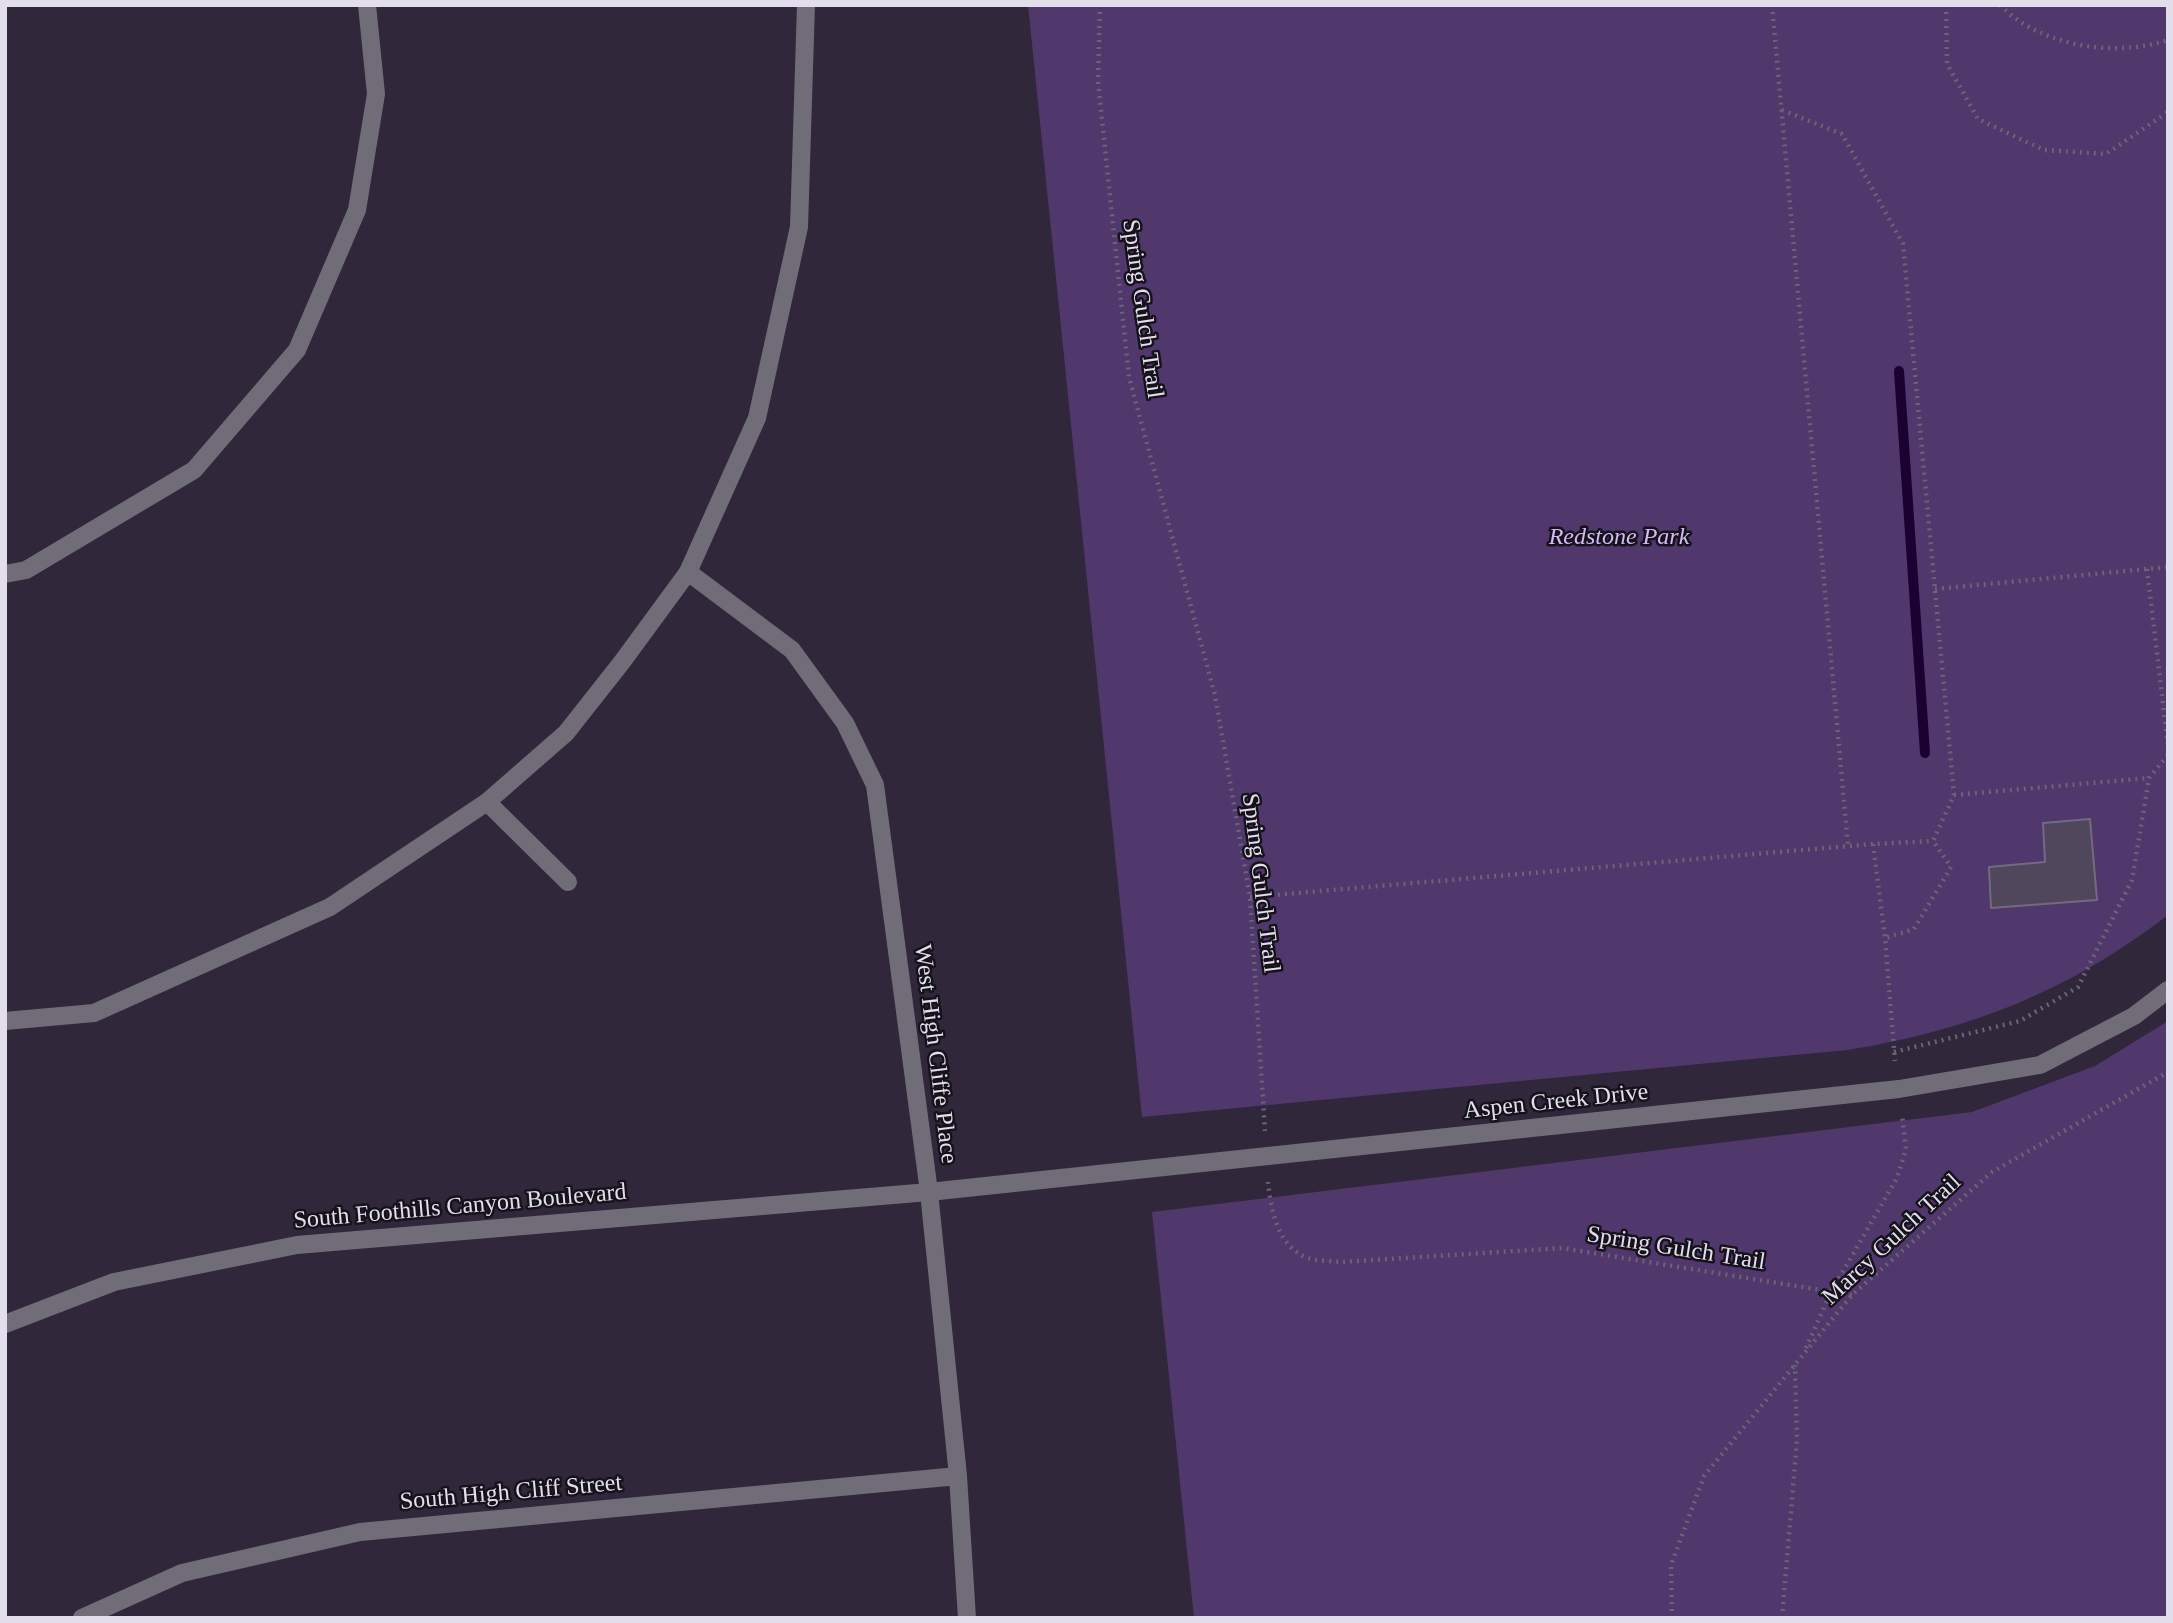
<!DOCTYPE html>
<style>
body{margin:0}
#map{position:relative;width:2173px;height:1623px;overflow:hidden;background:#30273b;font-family:Georgia,serif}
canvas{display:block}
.frame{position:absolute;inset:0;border:7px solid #e3deeb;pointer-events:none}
</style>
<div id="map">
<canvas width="2173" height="1623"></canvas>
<div class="frame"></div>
</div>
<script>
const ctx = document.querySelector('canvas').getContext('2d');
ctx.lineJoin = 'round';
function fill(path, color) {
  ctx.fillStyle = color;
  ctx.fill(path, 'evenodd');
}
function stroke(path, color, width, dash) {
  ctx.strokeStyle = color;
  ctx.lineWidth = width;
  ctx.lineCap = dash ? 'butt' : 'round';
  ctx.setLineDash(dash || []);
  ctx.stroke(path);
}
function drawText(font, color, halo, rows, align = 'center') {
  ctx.font = font + ' Georgia,serif';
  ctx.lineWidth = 5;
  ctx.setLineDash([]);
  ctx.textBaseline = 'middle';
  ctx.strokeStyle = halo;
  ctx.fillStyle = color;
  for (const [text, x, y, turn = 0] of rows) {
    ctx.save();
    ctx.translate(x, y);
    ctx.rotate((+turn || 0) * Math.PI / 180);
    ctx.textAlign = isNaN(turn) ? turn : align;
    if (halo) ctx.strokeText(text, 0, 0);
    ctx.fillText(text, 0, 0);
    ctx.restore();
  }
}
const green = new Path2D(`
 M1028,5H2168V915C2070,991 1968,1031 1847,1050L1142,1117Z
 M2168,1021V1618H1194L1152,1212L1972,1112L2095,1066Z`);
const stream = new Path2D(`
 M1899,371L1925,753`);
const building = new Path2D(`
 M2090,819L2097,900L1991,908L1989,867L2045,862L2043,823Z`);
const path = new Path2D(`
 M1100,5L1098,81L1129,377L1215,695L1250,897L1265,1131
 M1772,5L1848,846
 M1946,5L1947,64L1978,119L2044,150L2106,154L2168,112
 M2000,5C2040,46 2113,58 2168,40
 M1782,110L1842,134L1903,244L1954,795L1933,841L1951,867L1914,929L1885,938
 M2147,569L2168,746
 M1935,589L2168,567
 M1954,795L2149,778
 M1873,844L1885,938L1895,1061
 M1250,897L1873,844L1933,841
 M1894,1052L2020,1021L2078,987L2132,880L2149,778L2168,755
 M1268,1182C1271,1209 1277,1247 1308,1258C1318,1261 1331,1261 1341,1262L1562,1248L1852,1295
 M1806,1348L1831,1292L1897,1178L1906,1149L1902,1115
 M1672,1618L1671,1565L1704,1476L1852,1295L1992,1172L2168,1072
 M1782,1618L1797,1440L1795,1365`);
const minor = new Path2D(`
 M688,572L792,650L845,723L875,785L929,1192L958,1476L967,1618
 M5,574L26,570L194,470L297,350L357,210L376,94L367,5
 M487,802L568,882
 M5,1021L94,1013L330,907L487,802L566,733L622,662L688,572L757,418L799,227L806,5
 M5,1324L114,1282L297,1245L929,1192L1899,1089L2040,1065L2134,1016L2168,990
 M82,1618L182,1573L360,1532L958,1476`);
const streetNames = [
 ["Spring Gulch Trail",1142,309,82],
 ["Spring Gulch Trail",1260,883,83],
 ["West High Cliffe Place",935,1054,83],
 ["Aspen Creek Drive",1556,1102,-6],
 ["South Foothills Canyon Boulevard",460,1207,-5],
 ["Marcy Gulch Trail",1892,1240,-43],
 ["Spring Gulch Trail",1676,1249,9],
 ["South High Cliff Street",511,1493,-5]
];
const parkNames = [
 ["Redstone Park",1619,538]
];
fill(green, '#50376c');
stroke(stream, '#1b0131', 10);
fill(building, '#50475d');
stroke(building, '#736a81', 2);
stroke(path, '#6b6475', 4.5, [2, 5]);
stroke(minor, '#716d78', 18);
drawText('24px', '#e3deeb', '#16121b', streetNames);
drawText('italic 24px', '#d3baf6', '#16121b', parkNames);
</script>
